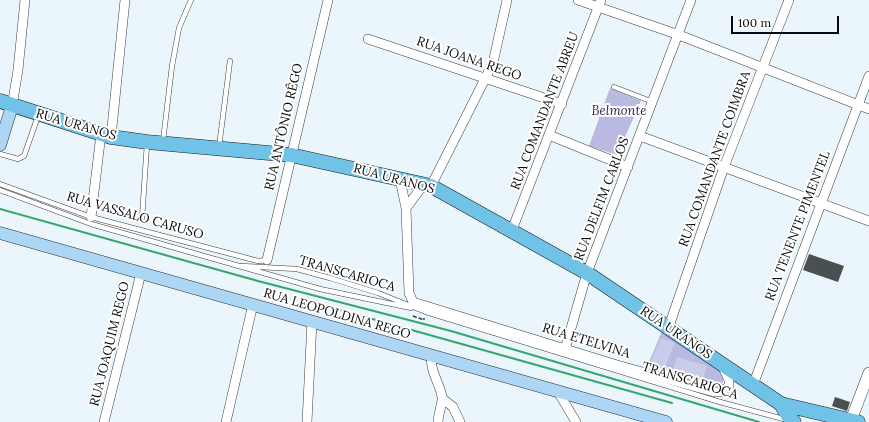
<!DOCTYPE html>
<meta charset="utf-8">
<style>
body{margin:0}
#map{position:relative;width:869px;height:422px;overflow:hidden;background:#eaf6fc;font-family:Lora,serif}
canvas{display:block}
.scale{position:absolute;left:731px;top:16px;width:108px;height:18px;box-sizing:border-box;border:2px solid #0a0a0a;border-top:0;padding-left:5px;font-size:12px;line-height:14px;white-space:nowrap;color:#0a0a0a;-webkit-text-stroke:3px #fff;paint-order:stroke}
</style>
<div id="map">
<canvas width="869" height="422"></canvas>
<div class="scale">100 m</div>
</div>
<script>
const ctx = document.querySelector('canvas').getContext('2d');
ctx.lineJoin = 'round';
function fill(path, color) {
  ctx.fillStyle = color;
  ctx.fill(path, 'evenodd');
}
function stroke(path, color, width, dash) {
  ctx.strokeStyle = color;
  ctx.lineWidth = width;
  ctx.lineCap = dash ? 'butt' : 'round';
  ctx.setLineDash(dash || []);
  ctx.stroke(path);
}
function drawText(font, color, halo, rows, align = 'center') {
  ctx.font = font + ' Lora,serif';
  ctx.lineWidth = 4;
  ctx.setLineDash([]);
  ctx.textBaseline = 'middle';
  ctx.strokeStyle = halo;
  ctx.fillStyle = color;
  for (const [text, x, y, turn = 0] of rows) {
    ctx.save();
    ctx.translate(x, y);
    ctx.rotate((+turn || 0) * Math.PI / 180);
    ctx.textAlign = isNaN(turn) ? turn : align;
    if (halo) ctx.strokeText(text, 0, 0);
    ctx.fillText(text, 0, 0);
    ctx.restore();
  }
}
const green = new Path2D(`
 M610,88L641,101L617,155L589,146Z
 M662,331L719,369L724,377L721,388H704L647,367Z`);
const pitch = new Path2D(`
 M661,338L675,343L663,371L649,366Z
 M677,357L707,366L702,383L672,374Z`);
const building = new Path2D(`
 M809,254L844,266L838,282L803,270Z
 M835,397L850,402L847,411L832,406Z`);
const path = new Path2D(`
 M413,316L424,320V318`);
const service = new Path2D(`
 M614,87L653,102
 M163,141L172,66L179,28L191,0
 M219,147L230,61
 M0,154L18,159L24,156L38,116
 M0,184L91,217L258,261L267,260
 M0,190L91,224L320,289L411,308
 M142,218L147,144
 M242,266L297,269L330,278L378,293L426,312L720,402L787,420`);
const minor = new Path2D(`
 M578,0L679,35L869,109
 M368,39L562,104
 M12,106L18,70L25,0
 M549,135L628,167
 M640,136L869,221
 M111,137L125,0
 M400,179L406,208L409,293L413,302L617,365L714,392H721L729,386V380L723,367
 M431,186L493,63L507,0
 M406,208L424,184
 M91,217L101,134
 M512,230L601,0
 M267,260L328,0
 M668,329L724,167L789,0
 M565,349L587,273L691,0
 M432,355C429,371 440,383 442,397C443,400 438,416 438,422
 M753,385L869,76
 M557,390L576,422
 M443,399L453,407L460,422
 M104,422L141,273
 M226,422L253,304
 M307,422L312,321`);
const tertiary = new Path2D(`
 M851,420L869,373`);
const secondary = new Path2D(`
 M0,145L12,106
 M0,233L666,422`);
const primary = new Path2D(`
 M0,101L111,137L147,142L291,155L431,186L587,273L781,404L858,422
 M781,404L788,416L794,422`);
const rail = new Path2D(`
 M0,209L258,281L451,331L759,422
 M319,304L672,403`);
const streetNames = [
 ["RUA JOANA REGO",469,59,19],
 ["RUA COMANDANTE ABREU",545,111,-69],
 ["RUA URANOS",76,125,16],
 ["RUA ANTÔNIO RÊGO",284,127,-77],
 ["RUA COMANDANTE COIMBRA",715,159,-70],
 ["RUA URANOS",394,179,15],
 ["RUA DELFIM CARLOS",602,199,-69],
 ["RUA VASSALO CARUSO",135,216,16],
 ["RUA TENENTE PIMENTEL",798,226,-69],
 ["TRANSCARIOCA",347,274,16],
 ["RUA LEOPOLDINA REGO",337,314,16],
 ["RUA URANOS",676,333,34],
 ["RUA ETELVINA",586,341,17],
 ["RUA JOAQUIM REGO",110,344,-76],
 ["TRANSCARIOCA",690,381,17]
];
const parkNames = [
 ["Belmonte",619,111]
];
fill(green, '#bab9e1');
fill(pitch, '#c9cdea');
fill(building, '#485150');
stroke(service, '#3d3d3d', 5.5);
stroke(minor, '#3d3d3d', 10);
stroke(tertiary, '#3d3d3d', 12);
stroke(secondary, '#2c2c2c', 13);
stroke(primary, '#1b1b1b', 15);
stroke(path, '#2c2c2c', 1.5, [4, 2]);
stroke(service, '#fff', 4.5);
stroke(minor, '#fff', 9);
stroke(tertiary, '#fff', 11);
stroke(secondary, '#add5f4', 12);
stroke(primary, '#70c3e6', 14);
stroke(rail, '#36a66d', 2);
drawText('13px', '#0a0a0a', '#fff', streetNames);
drawText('italic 13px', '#352458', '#fff', parkNames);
</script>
